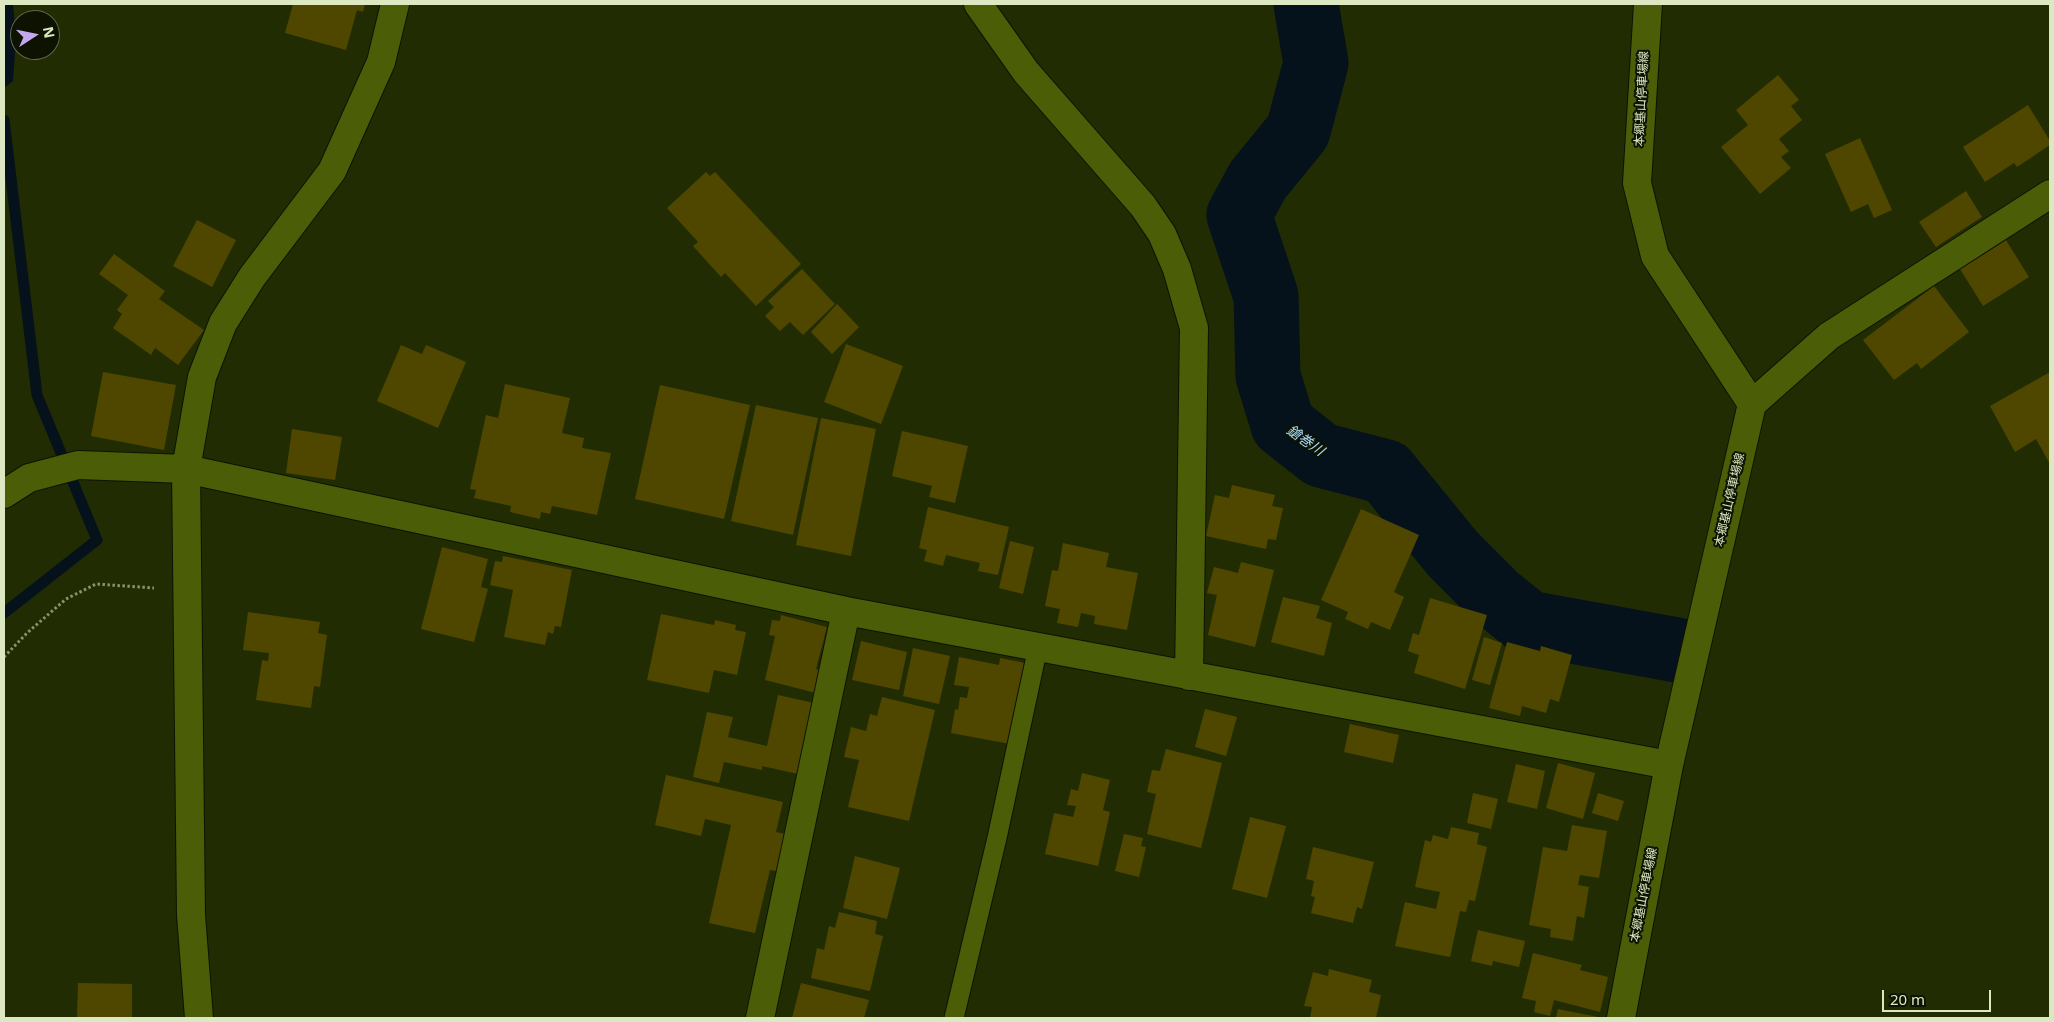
<!DOCTYPE html>
<meta charset="utf-8">
<style>
body{margin:0}
#map{position:relative;width:2054px;height:1022px;overflow:hidden;background:#222c03;font-family:"Noto Sans",sans-serif}
canvas{display:block}
.frame{position:absolute;inset:0;border:5px solid #dce8c2;pointer-events:none}
.north{position:absolute;left:10px;top:10px;width:50px;height:50px;box-sizing:border-box;background:#0d1300;border:1px solid #60684e;border-radius:50%;rotate:79deg;font-size:14px;font-weight:700;line-height:20px;text-align:center;color:#dce8c2}
.north::after{content:'';display:block;margin:auto;width:18px;height:22px;background:#c4a7f1;clip-path:polygon(50% 0,100% 100%,50% 72%,0 100%)}
.scale{position:absolute;left:1882px;top:990px;width:109px;height:22px;box-sizing:border-box;border:2px solid #dce8c2;border-top:0;padding-left:6px;font-size:15px;line-height:18px;white-space:nowrap;color:#dce8c2;-webkit-text-stroke:4px #0d1300;paint-order:stroke}
</style>
<div id="map">
<canvas width="2054" height="1022"></canvas>
<div class="frame"></div>
<div class="north">N</div>
<div class="scale">20 m</div>
</div>
<script>
const ctx = document.querySelector('canvas').getContext('2d');
ctx.lineJoin = 'round';
function fill(path, color) {
  ctx.fillStyle = color;
  ctx.fill(path, 'evenodd');
}
function stroke(path, color, width, dash) {
  ctx.strokeStyle = color;
  ctx.lineWidth = width;
  ctx.lineCap = dash ? 'butt' : 'round';
  ctx.setLineDash(dash || []);
  ctx.stroke(path);
}
function drawText(font, color, halo, rows, align = 'center') {
  ctx.font = font + ' "Noto Sans","Noto Sans JP",sans-serif';
  ctx.lineWidth = 4;
  ctx.setLineDash([]);
  ctx.textBaseline = 'middle';
  ctx.strokeStyle = halo;
  ctx.fillStyle = color;
  for (const [text, x, y, turn = 0] of rows) {
    ctx.save();
    ctx.translate(x, y);
    ctx.rotate((+turn || 0) * Math.PI / 180);
    ctx.textAlign = isNaN(turn) ? turn : align;
    if (halo) ctx.strokeText(text, 0, 0);
    ctx.fillText(text, 0, 0);
    ctx.restore();
  }
}
const water = new Path2D(`
 M4,4H13L16,38L13,81L4,88Z`);
const stream = new Path2D(`
 M4,120L37,395L97,540L4,613`);
const river = new Path2D(`
 M1306,4L1316,63L1298,131L1258,180L1239,215L1266,296L1268,376L1283,425L1321,455L1386,472L1453,554L1496,597L1528,623L1677,650`);
const building = new Path2D(`
 M293,4H365L363,12L357,10L346,50L285,33Z
 M1778,75L1799,100L1791,106L1802,120L1779,139L1789,151L1781,157L1791,168L1760,194L1721,147L1748,125L1736,110Z
 M2028,105L2050,141V145L2017,167L2014,163L1985,182L1963,147Z
 M1860,138L1892,210L1874,218L1868,204L1851,212L1825,154Z
 M706,172L710,176L715,172L801,264L756,306L725,273L721,277L693,246L698,242L667,208Z
 M1966,191L1982,217L1936,247L1919,222Z
 M197,220L236,240L212,287L173,266Z
 M2006,240L2029,277L1983,306L1960,269Z
 M114,254L165,291L159,299L204,330L178,365L155,348L151,355L113,328L122,314L117,310L128,295L99,274Z
 M802,269L835,304L803,335L790,322L780,331L765,316L774,307L768,301Z
 M1934,286L1969,332L1921,369L1917,363L1894,380L1863,340Z
 M837,304L859,327L832,354L811,332Z
 M846,344L903,366L881,424L824,402Z
 M401,345L422,354L426,345L466,362L438,428L377,401Z
 M103,372L176,385L164,450L91,436Z
 M2050,372V464L2036,439L2015,452L1990,406Z
 M505,384L570,398L562,433L584,438L582,448L611,453L597,515L552,506L550,514L541,512L540,519L510,512L511,506L474,498L476,490L470,489L486,415L498,418Z
 M660,385L750,405L724,519L635,499Z
 M756,405L818,418L793,535L731,521Z
 M821,418L876,429L851,556L796,545Z
 M292,429L342,437L335,480L286,473Z
 M902,431L968,446L955,503L929,497L932,486L892,476Z
 M1232,485L1275,495L1272,506L1283,508L1276,540L1268,539L1266,549L1206,536L1215,495L1229,498Z
 M928,507L1009,527L998,575L978,571L980,563L946,555L943,566L924,561L927,550L919,548Z
 M1361,509L1419,535L1394,592L1404,597L1390,630L1371,622L1368,629L1345,619L1348,612L1321,600Z
 M1010,541L1034,547L1023,594L999,588Z
 M1063,543L1109,553L1106,567L1138,573L1127,630L1094,624L1095,616L1081,613L1078,627L1057,623L1060,609L1045,606L1052,570L1058,571Z
 M442,547L488,559L481,587L488,589L474,642L421,629Z
 M503,556L572,570L561,627L555,626L553,634L548,632L545,645L504,637L513,590L490,585L495,561L502,562Z
 M1241,562L1274,570L1255,647L1208,635L1217,595L1207,593L1214,567L1238,573Z
 M1283,597L1320,606L1316,618L1332,623L1324,656L1271,642Z
 M1430,598L1487,615L1465,689L1414,673L1419,655L1408,651L1413,633L1419,635Z
 M248,612L320,622L318,633L327,635L320,687L314,686L311,708L256,700L262,660L268,661L269,653L243,650Z
 M661,614L714,625L715,620L736,625L735,630L746,632L737,675L714,670L709,693L647,680Z
 M781,615L827,627L816,669L821,670L816,693L765,680L775,636L769,635L772,620L780,621Z
 M1484,637L1502,643L1490,685L1472,680Z
 M861,641L907,652L899,690L852,680Z
 M1507,642L1540,651L1541,646L1572,655L1559,702L1550,699L1546,713L1522,706L1520,716L1489,708Z
 M913,648L950,656L939,704L903,696Z
 M959,657L999,665L1000,658L1025,663L1010,744L951,733L955,709L958,710L960,697L967,698L969,687L954,685Z
 M778,695L814,703L798,774L762,766V770L724,762L719,783L693,777L707,712L733,717L728,737L767,746Z
 M882,697L935,710L909,821L848,807L859,760L844,757L851,727L866,731L870,714L877,716Z
 M1205,709L1237,717L1226,756L1195,747Z
 M1350,724L1399,735L1393,763L1344,752Z
 M1166,749L1222,763L1201,848L1147,834L1156,794L1147,792L1152,770L1160,771Z
 M1558,763L1595,773L1583,819L1546,808Z
 M1516,764L1545,771L1537,809L1507,802Z
 M1082,773L1110,780L1103,810L1110,812L1098,866L1045,854L1054,813L1073,817L1076,806L1067,805L1071,789L1078,791Z
 M666,775L783,802L776,832L785,834L777,871L770,870L755,933L709,923L731,825L705,819L701,836L655,825Z
 M1473,793L1498,799L1491,829L1467,823Z
 M1598,793L1624,801L1618,821L1592,813Z
 M1250,817L1286,826L1267,898L1232,889Z
 M1572,825L1607,831L1599,878L1580,875L1578,885L1589,887L1584,918L1577,916L1573,941L1550,937L1551,929L1529,925L1543,847L1567,851Z
 M1451,827L1479,833L1477,844L1487,847L1475,901L1469,900L1466,912L1460,911L1450,957L1395,946L1405,902L1436,909L1440,892L1415,887L1425,840L1431,842L1433,835L1448,839Z
 M1124,834L1143,838L1141,846L1146,847L1139,877L1115,871Z
 M1313,847L1374,862L1362,909L1357,907L1353,923L1311,913L1315,897L1311,896L1314,881L1306,879Z
 M855,856L900,868L887,919L843,908Z
 M839,912L877,921L875,934L883,936L870,991L811,978L817,948L824,950L829,926L835,928Z
 M1478,930L1525,941L1519,967L1493,961L1492,966L1471,961Z
 M1533,953L1582,965L1580,970L1608,977L1600,1012L1554,1000L1550,1016L1534,1012L1536,1001L1522,998Z
 M1329,969L1372,980L1369,992L1381,995L1376,1018H1310L1312,1007L1304,1006L1313,972L1328,976Z
 M78,983L132,984V1018H77Z
 M801,983L869,1000L864,1018H792Z
 M1558,1009L1598,1017L1597,1018H1556Z`);
const path = new Path2D(`
 M4,657L27,633L66,599L96,584L154,588`);
const service = new Path2D(`
 M954,1018L997,838L1038,647`);
const minor = new Path2D(`
 M978,4L1026,72L1143,206L1162,234L1177,269L1194,328L1189,676
 M1752,404L1829,336L2050,194
 M199,1018L191,915L186,469L846,611L1669,765
 M760,1018L846,611`);
const tertiary = new Path2D(`
 M4,494L29,478L78,465L186,469L202,377L223,323L252,277L332,171L381,62L395,4`);
const secondary = new Path2D(`
 M1621,1018L1669,765L1752,404L1655,256L1637,183L1648,4`);
const streetNames = [
 ["本郷基山停車場線",1642,99,-87],
 ["本郷基山停車場線",1730,500,-77],
 ["本郷基山停車場線",1644,895,-79]
];
const waterNames = [
 ["鎗巻川",1305,441,35]
];
fill(water, '#05111b');
stroke(stream, '#05111b', 11);
stroke(river, '#05111b', 65);
fill(building, '#4f4700');
stroke(service, '#0d1300', 21);
stroke(minor, '#0d1300', 30);
stroke(tertiary, '#0d1300', 30);
stroke(secondary, '#0d1300', 30);
stroke(path, '#88936c', 3, [2.5, 2.5]);
stroke(service, '#4b5d07', 19);
stroke(minor, '#4b5d07', 28);
stroke(tertiary, '#4b5d07', 28);
stroke(secondary, '#4b5d07', 28);
drawText('12px', '#dce8c2', '#0d1300', streetNames);
drawText('italic 14px', '#abd8fa', '#0d1300', waterNames);
</script>
